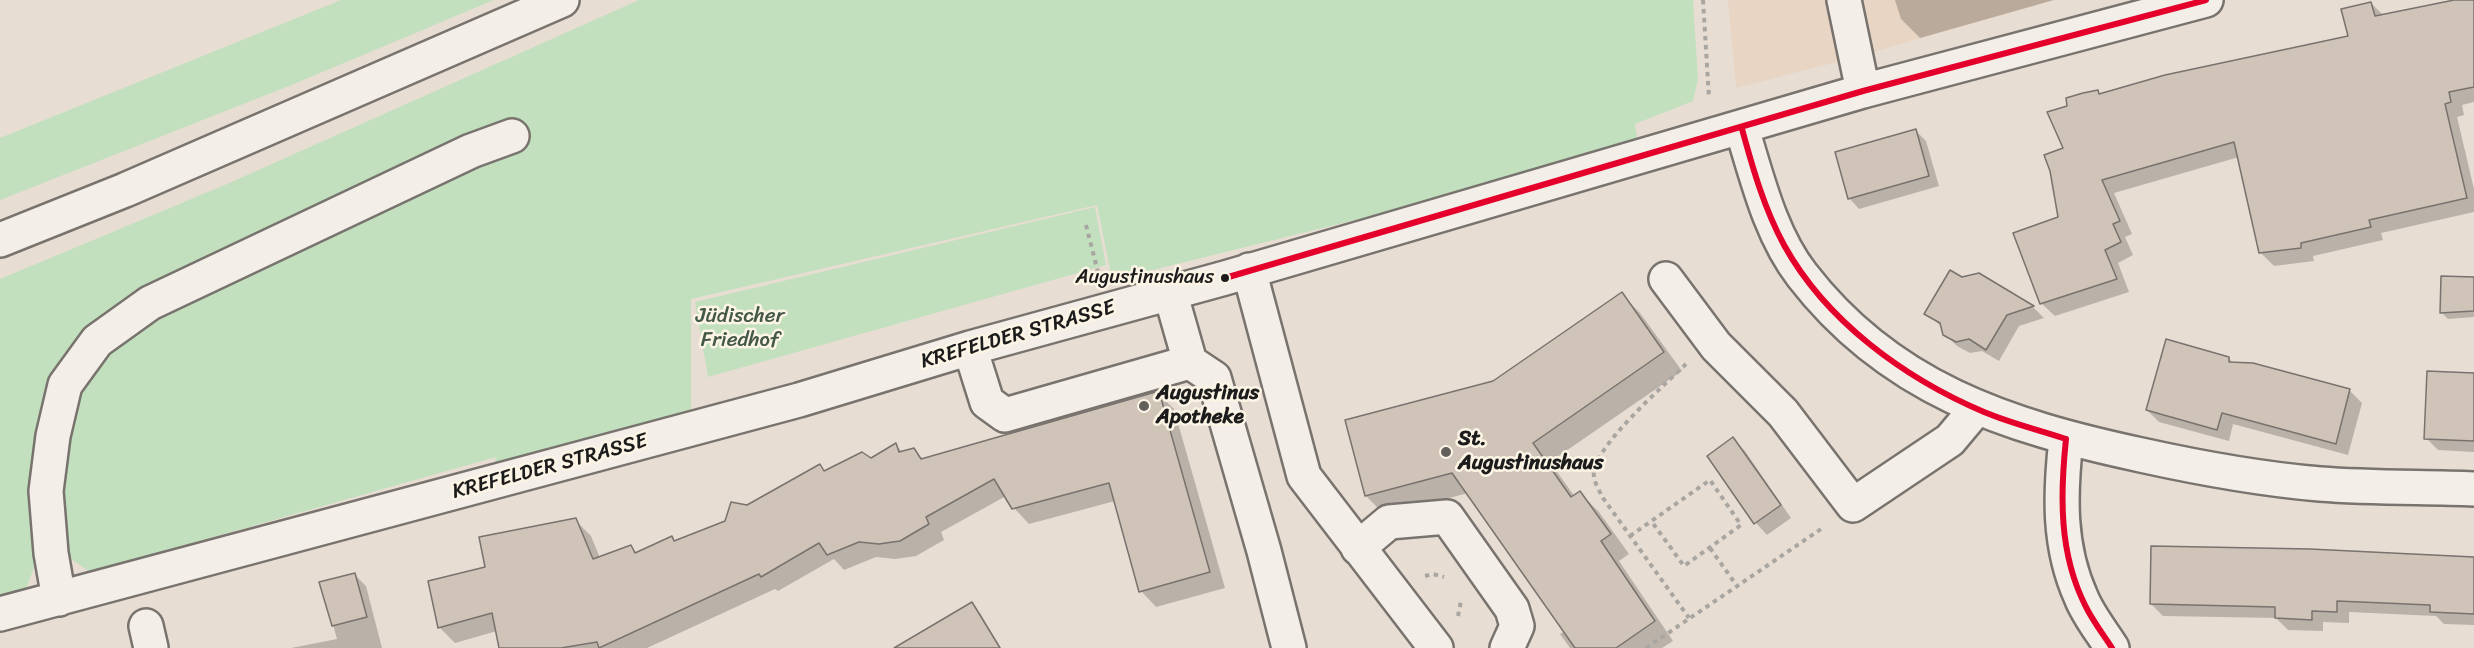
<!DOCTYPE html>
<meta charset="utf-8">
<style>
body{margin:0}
canvas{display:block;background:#e8ddd2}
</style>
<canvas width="2474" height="648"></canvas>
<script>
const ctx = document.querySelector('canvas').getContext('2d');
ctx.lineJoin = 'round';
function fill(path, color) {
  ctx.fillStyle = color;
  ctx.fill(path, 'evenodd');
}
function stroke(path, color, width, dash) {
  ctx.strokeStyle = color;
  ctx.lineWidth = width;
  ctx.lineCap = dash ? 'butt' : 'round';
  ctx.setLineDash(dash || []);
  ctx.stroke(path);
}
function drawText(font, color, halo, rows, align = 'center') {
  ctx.font = font + ' Sriracha,sans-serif';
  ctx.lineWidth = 5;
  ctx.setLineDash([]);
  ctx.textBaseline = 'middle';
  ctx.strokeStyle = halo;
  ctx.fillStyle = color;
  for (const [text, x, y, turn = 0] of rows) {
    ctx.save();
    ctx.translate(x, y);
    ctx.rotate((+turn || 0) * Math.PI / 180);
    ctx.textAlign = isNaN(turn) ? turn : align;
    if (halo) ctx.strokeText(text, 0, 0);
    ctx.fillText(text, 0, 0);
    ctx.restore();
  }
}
const built = new Path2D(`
 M1728,0H2054L1856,57L1736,88Z`);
const green = new Path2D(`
 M341,0H494L289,86L0,200V138Z
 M639,0H1693L1698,79L1693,101L1635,124L1638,144L1537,175L1112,280L1097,205L691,299V409L492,477L496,457L90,572L64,554H39L25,592L0,599V279L227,184Z
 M1095,207L1106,265L708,377L695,302Z`);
const shadow = new Path2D(`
 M1895,0H2054L1920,38L1901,19Z
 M2465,0H2474V102L2462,105L2464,115L2457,117L2474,189V212L2381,233L2383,240L2313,256L2314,261L2274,266L2261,253L2239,157L2114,193L2132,234L2125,237L2133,255L2118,263L2129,292L2055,316L2041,303L2060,218L2069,107L2098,92L2101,95L2350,37L2371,3L2384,16Z
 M1916,131L1926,141L1939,186L1859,209L1849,198Z
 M1979,275L2033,307L2044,318L2019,326L1999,361L1982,351L1970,353L1957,346L1945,334L1943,328L1926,313L1961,279Z
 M2474,278V317L2448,319L2442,313Z
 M1621,294L1640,313L1682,371L1550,462L1575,497L1580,493L1599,512L1629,554L1619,561L1673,641L1662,648H1570L1560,634L1565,631L1468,493L1385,515L1366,496L1494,382Z
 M2229,358L2234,364L2252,365L2350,391L2362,403L2348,455L2233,424L2229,441L2159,422L2147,410Z
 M2474,374V452L2438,450L2426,438Z
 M1158,393L1174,409L1225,588L1156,607L1141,591L1115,501L1029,524L1014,508L1006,496L941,532L944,540L916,556L895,559L876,557L844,570L834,559L778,591L775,589L647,648H500L497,631L455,643L440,628L430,582L487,568L575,520L591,536L600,558L631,547L638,554L672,538L676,542L726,523L747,507L820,466L825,472L871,459L896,445L903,453L914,450L924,460Z
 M1733,439L1745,451L1791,518L1767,535L1756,523Z
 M2474,558V625L2444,624L2436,616L2349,612V623L2323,622V631L2288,630L2276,618L2163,616L2151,604Z
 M354,574L366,586L382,648H291L337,639L321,583Z
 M971,604L980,613L1001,648H914Z`);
const building = new Path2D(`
 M2454,0H2474V87L2449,92L2451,102L2445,104L2467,198L2369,220L2371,227L2301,243V248L2259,253L2234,142L2102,180L2120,221L2113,224L2121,242L2105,250L2117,279L2040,304L2013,233L2058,217L2050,171L2044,155L2063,148L2047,112L2067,106L2066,98L2083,93L2098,90L2099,94L2165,75L2348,36L2341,9L2371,2L2375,16Z
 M1916,129L1929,176L1848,199L1835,152Z
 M1950,270L1962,277L1979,273L2034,306L2007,315L1986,350L1969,339L1956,342L1943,335L1940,323L1924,314Z
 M2441,276L2474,277V311L2440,313Z
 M1622,292L1664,352L1533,443L1571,497L1580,491L1611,534L1601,541L1655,621L1616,648H1575L1452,473L1365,496L1345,420L1493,381Z
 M2166,339L2229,357V362L2253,363L2350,389L2336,444L2222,413L2217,430L2146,410Z
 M2427,371L2474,373V441L2424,439Z
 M1159,391L1210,572L1139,592L1109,483L1012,509L994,479L926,517L929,524L900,541L879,544L859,542L827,555L819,543L761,577L759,574L599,648L597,642L561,648H499L492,613L438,628L428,581L485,567L479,537L576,518L593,559L631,545L635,553L672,536L674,541L725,521L731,502L747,505L820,464L824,471L862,452L871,458L896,443L899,452L914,448L921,459Z
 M1733,437L1781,505L1754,524L1707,456Z
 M2151,546L2310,549L2474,557V614L2430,612V605L2337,601V612L2312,611V620L2275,618V607L2150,604Z
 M355,573L367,617L332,626L319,582Z
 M972,602L1000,648H894Z`);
const path = new Path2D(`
 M1703,0L1709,98
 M1086,225L1099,276
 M1686,364C1666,384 1589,450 1594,477C1595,484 1600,492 1603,498L1689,618
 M1630,536L1710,480L1741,525L1684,566L1652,522
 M1710,548L1737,586
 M1425,576L1433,574L1444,577
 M1458,616L1461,601
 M1646,648L1824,527`);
const minor = new Path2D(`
 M1844,0L1863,91
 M1742,129C1757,177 1770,234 1802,275C1889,388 2006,426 2141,455C2200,468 2260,479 2320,484C2371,488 2423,487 2474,489
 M1249,270L1304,476L1436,648
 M1666,279L1716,346L1783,413L1853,505L1950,440L1976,409
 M1170,292L1190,362L1214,378L1264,551L1289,648
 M970,348L987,402L1005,415L1190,362
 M2066,439C2060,494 2058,546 2081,597C2088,615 2102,632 2112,648
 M1358,548L1389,522L1447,517L1512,609L1517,626L1507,648
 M59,599L51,553L46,491L53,436L65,385L97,341L150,303L471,151L512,136
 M0,614L799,400L970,348L1225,278L1863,91L2206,0
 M146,626L151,648`);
const major = new Path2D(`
 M0,240L125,190L562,0`);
const bus1 = new Path2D(`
 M1742,129C1753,169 1764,208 1784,245C1826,321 1904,378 1984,412C2010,423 2039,430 2066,439
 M1225,278L1863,91L2206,0
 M2066,439C2060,496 2059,553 2085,605C2092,620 2103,634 2112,648`);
const markers = [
 [1225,278,5,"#1c1c1c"],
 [1144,406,6,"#63605c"],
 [1446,452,6,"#63605c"]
];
const busNames = [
 ["Augustinushaus",1214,278]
];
const parkNames = [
 ["Jüdischer",740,317],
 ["Friedhof",740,341]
];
const streetNames = [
 ["KREFELDER STRASSE",1018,335,-16],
 ["KREFELDER STRASSE",550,467,-15]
];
const poiNames = [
 ["Augustinus",1156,394],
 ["Apotheke",1156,418],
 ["St.",1458,440],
 ["Augustinushaus",1458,464]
];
fill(built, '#e9d5c3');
fill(green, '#c2e0be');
fill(shadow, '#0003');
fill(building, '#d0c3b7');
stroke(building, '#78736e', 1.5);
stroke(minor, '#78736e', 38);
stroke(major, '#78736e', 38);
stroke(path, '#a9a6a2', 4, [4.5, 4.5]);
stroke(minor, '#f3efe8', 33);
stroke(major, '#f3efe8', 33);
stroke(bus1, '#e4002b', 6);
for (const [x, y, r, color] of markers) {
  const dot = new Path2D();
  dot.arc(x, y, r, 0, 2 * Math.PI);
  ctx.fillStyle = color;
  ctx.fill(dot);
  stroke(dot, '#fcf5e5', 2);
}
drawText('20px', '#1c1c1c', '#fcf5e5', busNames, 'right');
drawText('21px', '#445848', '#fcf5e5', parkNames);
drawText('21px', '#1c1c1c', '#fcf5e5', streetNames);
drawText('bold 21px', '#1c1c1c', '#fcf5e5', poiNames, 'left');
</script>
